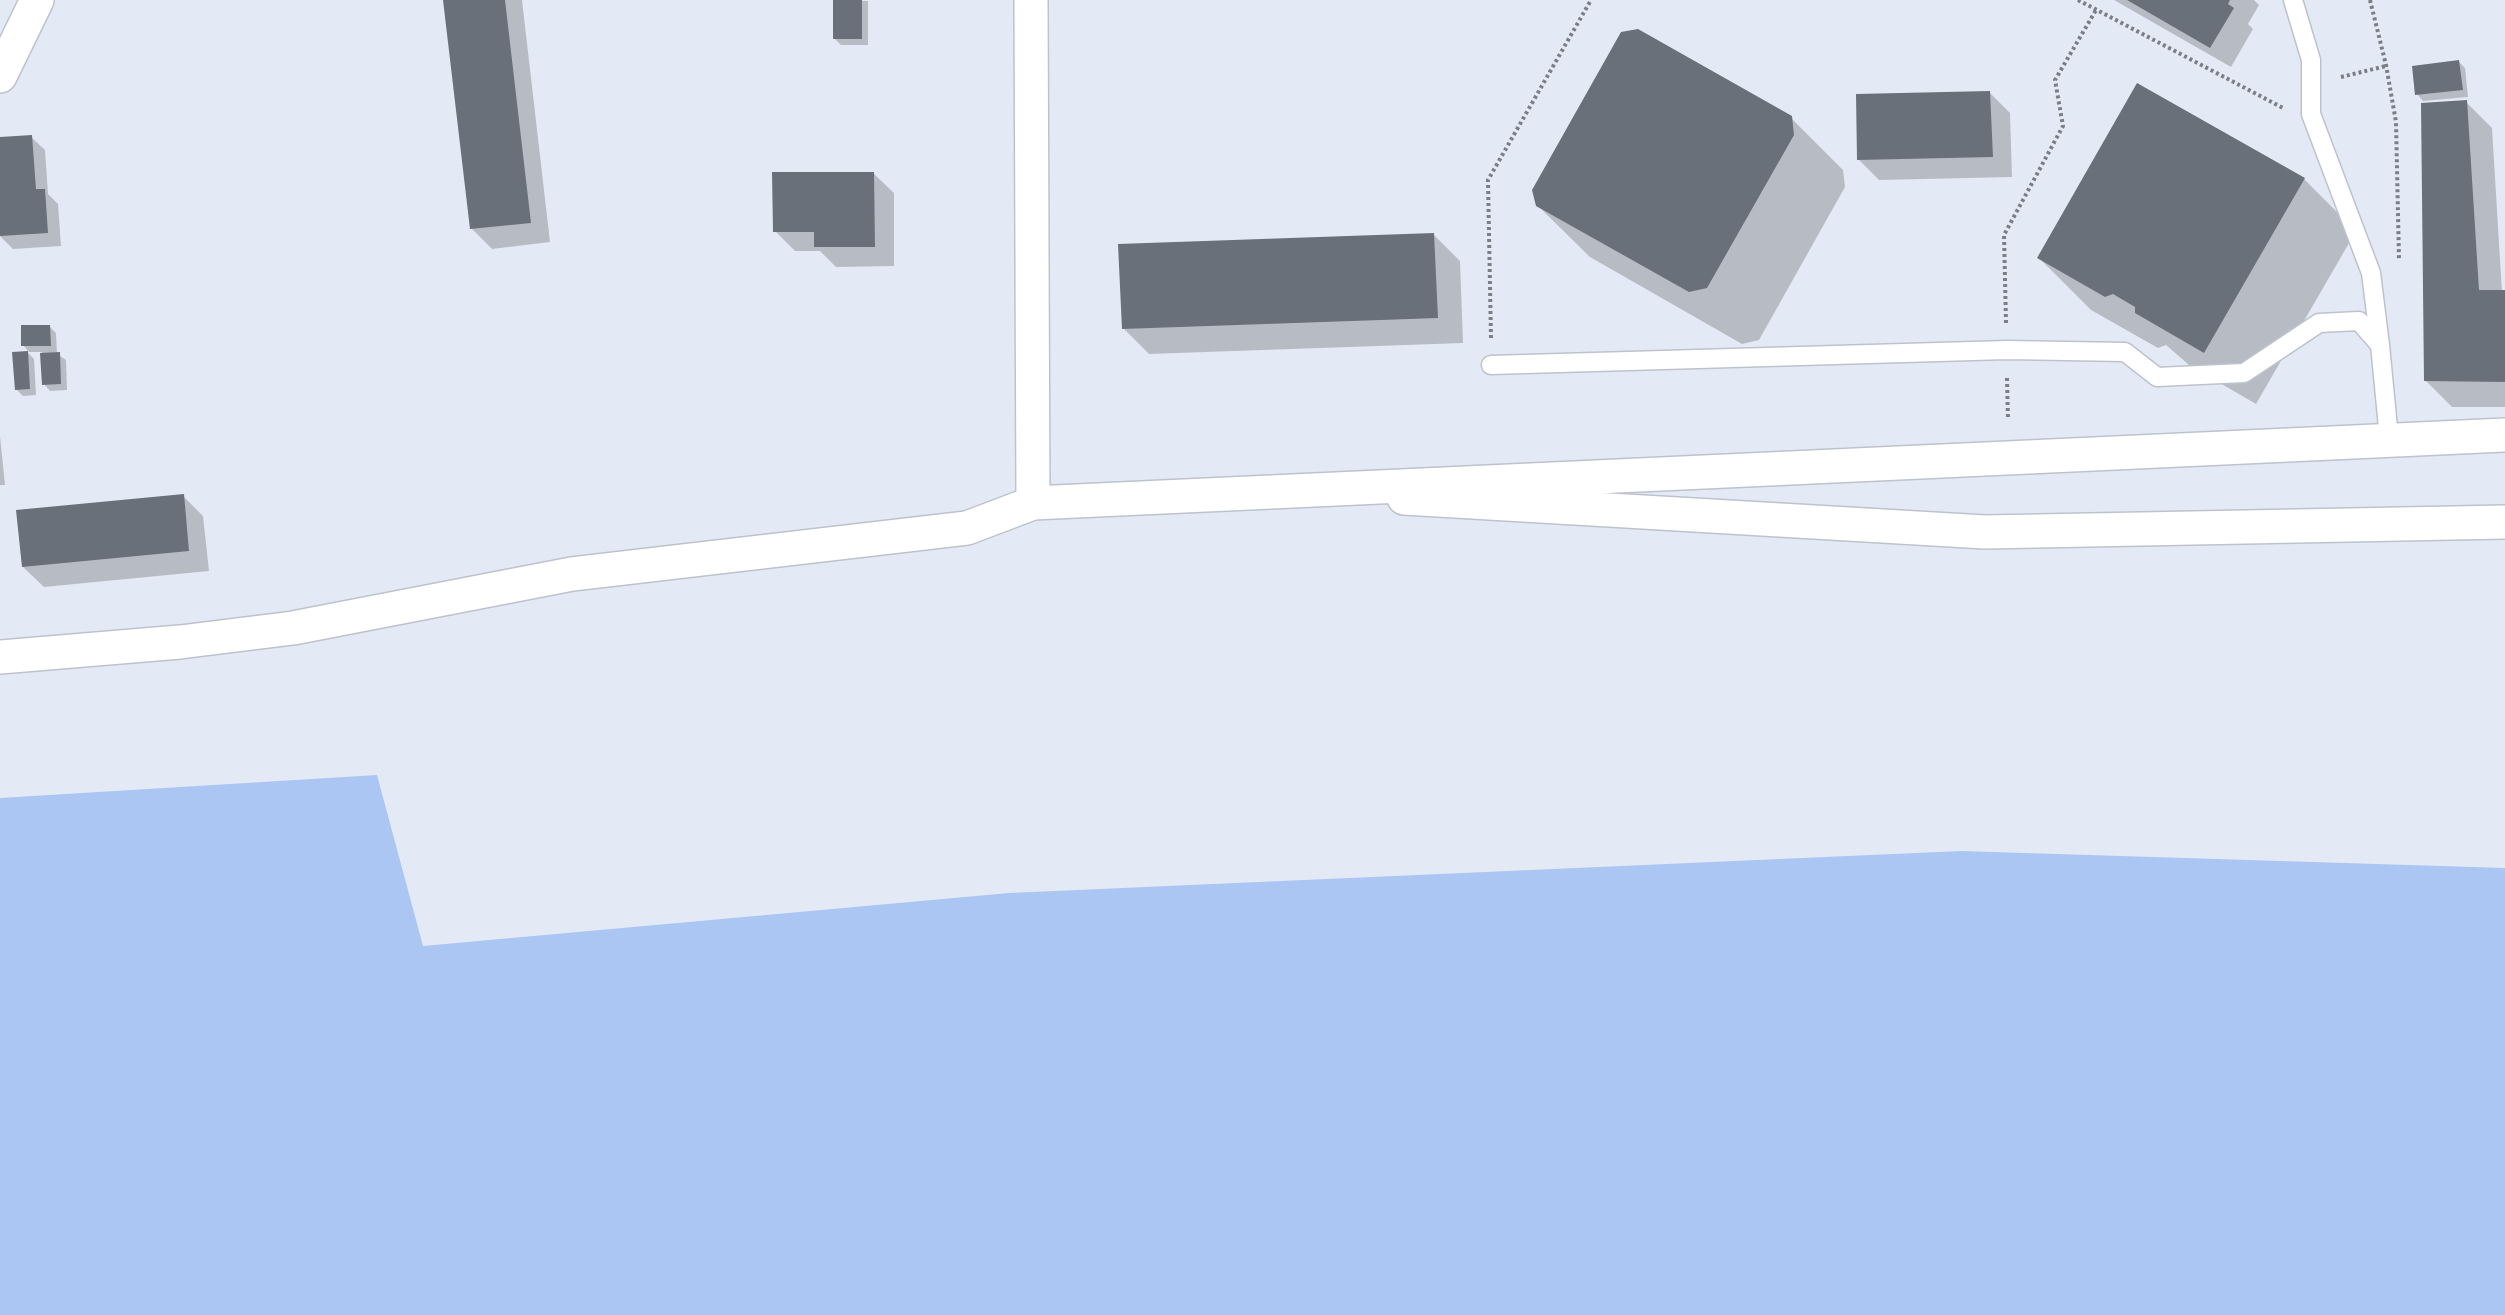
<!DOCTYPE html>
<style>
body{margin:0}
canvas{display:block;background:#e4eaf5}
</style>
<canvas width="2505" height="1315"></canvas>
<script>
const ctx = document.querySelector('canvas').getContext('2d');
ctx.lineJoin = 'round';
function fill(path, color) {
  ctx.fillStyle = color;
  ctx.fill(path, 'evenodd');
}
function stroke(path, color, width, dash) {
  ctx.strokeStyle = color;
  ctx.lineWidth = width;
  ctx.lineCap = dash ? 'butt' : 'round';
  ctx.setLineDash(dash || []);
  ctx.stroke(path);
}
const water = new Path2D(`
 M377,775L423,946L1009,893L1961,851L2505,868V1315H0V798Z`);
const shadow = new Path2D(`
 M445,0H522L550,242L492,249L471,228Z
 M834,0L868,1V45H841L835,39Z
 M2114,0H2254L2259,5L2248,24L2253,29L2231,67Z
 M2459,62L2465,68L2468,97L2423,101L2417,94Z
 M1990,93L2010,113L2012,177L1879,180L1859,160Z
 M2466,102L2492,128L2502,292H2505V407H2452L2426,381Z
 M1791,118L1843,170L1845,187L1759,340L1742,344L1590,257L1537,205Z
 M31,137L45,150L48,194L58,204L61,246L13,249L0,236V139Z
 M873,173L894,193V266L836,267L820,251H795L775,231Z
 M2304,179L2356,231L2256,404L2189,365L2166,345L2158,348L2091,310L2039,258Z
 M1434,235L1460,261L1463,343L1149,354L1123,328Z
 M49,326L56,333L57,354L66,360L67,390L50,391L44,384L42,352H29L23,345Z
 M27,352L34,359L36,395L23,396L16,389Z
 M0,436L5,485H0Z
 M183,496L203,516L209,571L44,587L23,567Z`);
const building = new Path2D(`
 M443,0H505L531,223L470,229Z
 M833,0H862V39H833Z
 M2127,0H2230L2228,4L2234,8L2210,48Z
 M1638,29L1792,116L1794,135L1707,288L1689,292L1536,206L1532,190L1621,32Z
 M2459,60L2463,90L2415,95L2412,66Z
 M2137,83L2305,178L2204,353L2135,313V307L2113,294L2105,297L2037,258Z
 M1990,91L1993,157L1857,160L1856,94Z
 M2467,100L2479,290H2505V382L2424,381L2421,103Z
 M32,135L36,189H45L48,233L0,236V137Z
 M772,172H874L875,247H814V232H773Z
 M1434,233L1438,318L1122,329L1118,244Z
 M21,325H50L51,346H21Z
 M28,351L30,389L15,390L12,352Z
 M60,352L61,384L42,385L40,353Z
 M184,494L189,551L22,567L16,510Z`);
const path = new Path2D(`
 M2078,0L2283,108
 M2370,0L2386,65L2396,122L2399,260
 M2341,77L2386,66
 M2006,323L2004,235L2063,126L2055,80L2096,10
 M1491,338L1488,180L1591,0
 M2007,378L2008,419`);
const service = new Path2D(`
 M2293,0L2311,60V114L2371,273L2380,345
 M1491,365L2007,350L2125,352L2157,377L2244,373L2319,323L2359,321L2380,345L2389,438`);
const minor = new Path2D(`
 M1404,498L1985,532L2505,522
 M0,657L180,642L293,628L572,574L967,528L1033,503`);
const tertiary = new Path2D(`
 M1031,0L1033,503L2505,435`);
const motorway = new Path2D(`
 M0,76L37,0`);
fill(water, '#acc6f4');
fill(shadow, '#0003');
fill(building, '#6a7079');
stroke(service, '#bdc3cd', 21);
stroke(minor, '#bdc3cd', 36);
stroke(tertiary, '#bdc3cd', 36);
stroke(motorway, '#bdc3cd', 36);
stroke(path, '#7a7e85', 4, [3, 3]);
stroke(service, '#fff', 18);
stroke(minor, '#fff', 33);
stroke(tertiary, '#fff', 33);
stroke(motorway, '#fff', 33);
</script>
